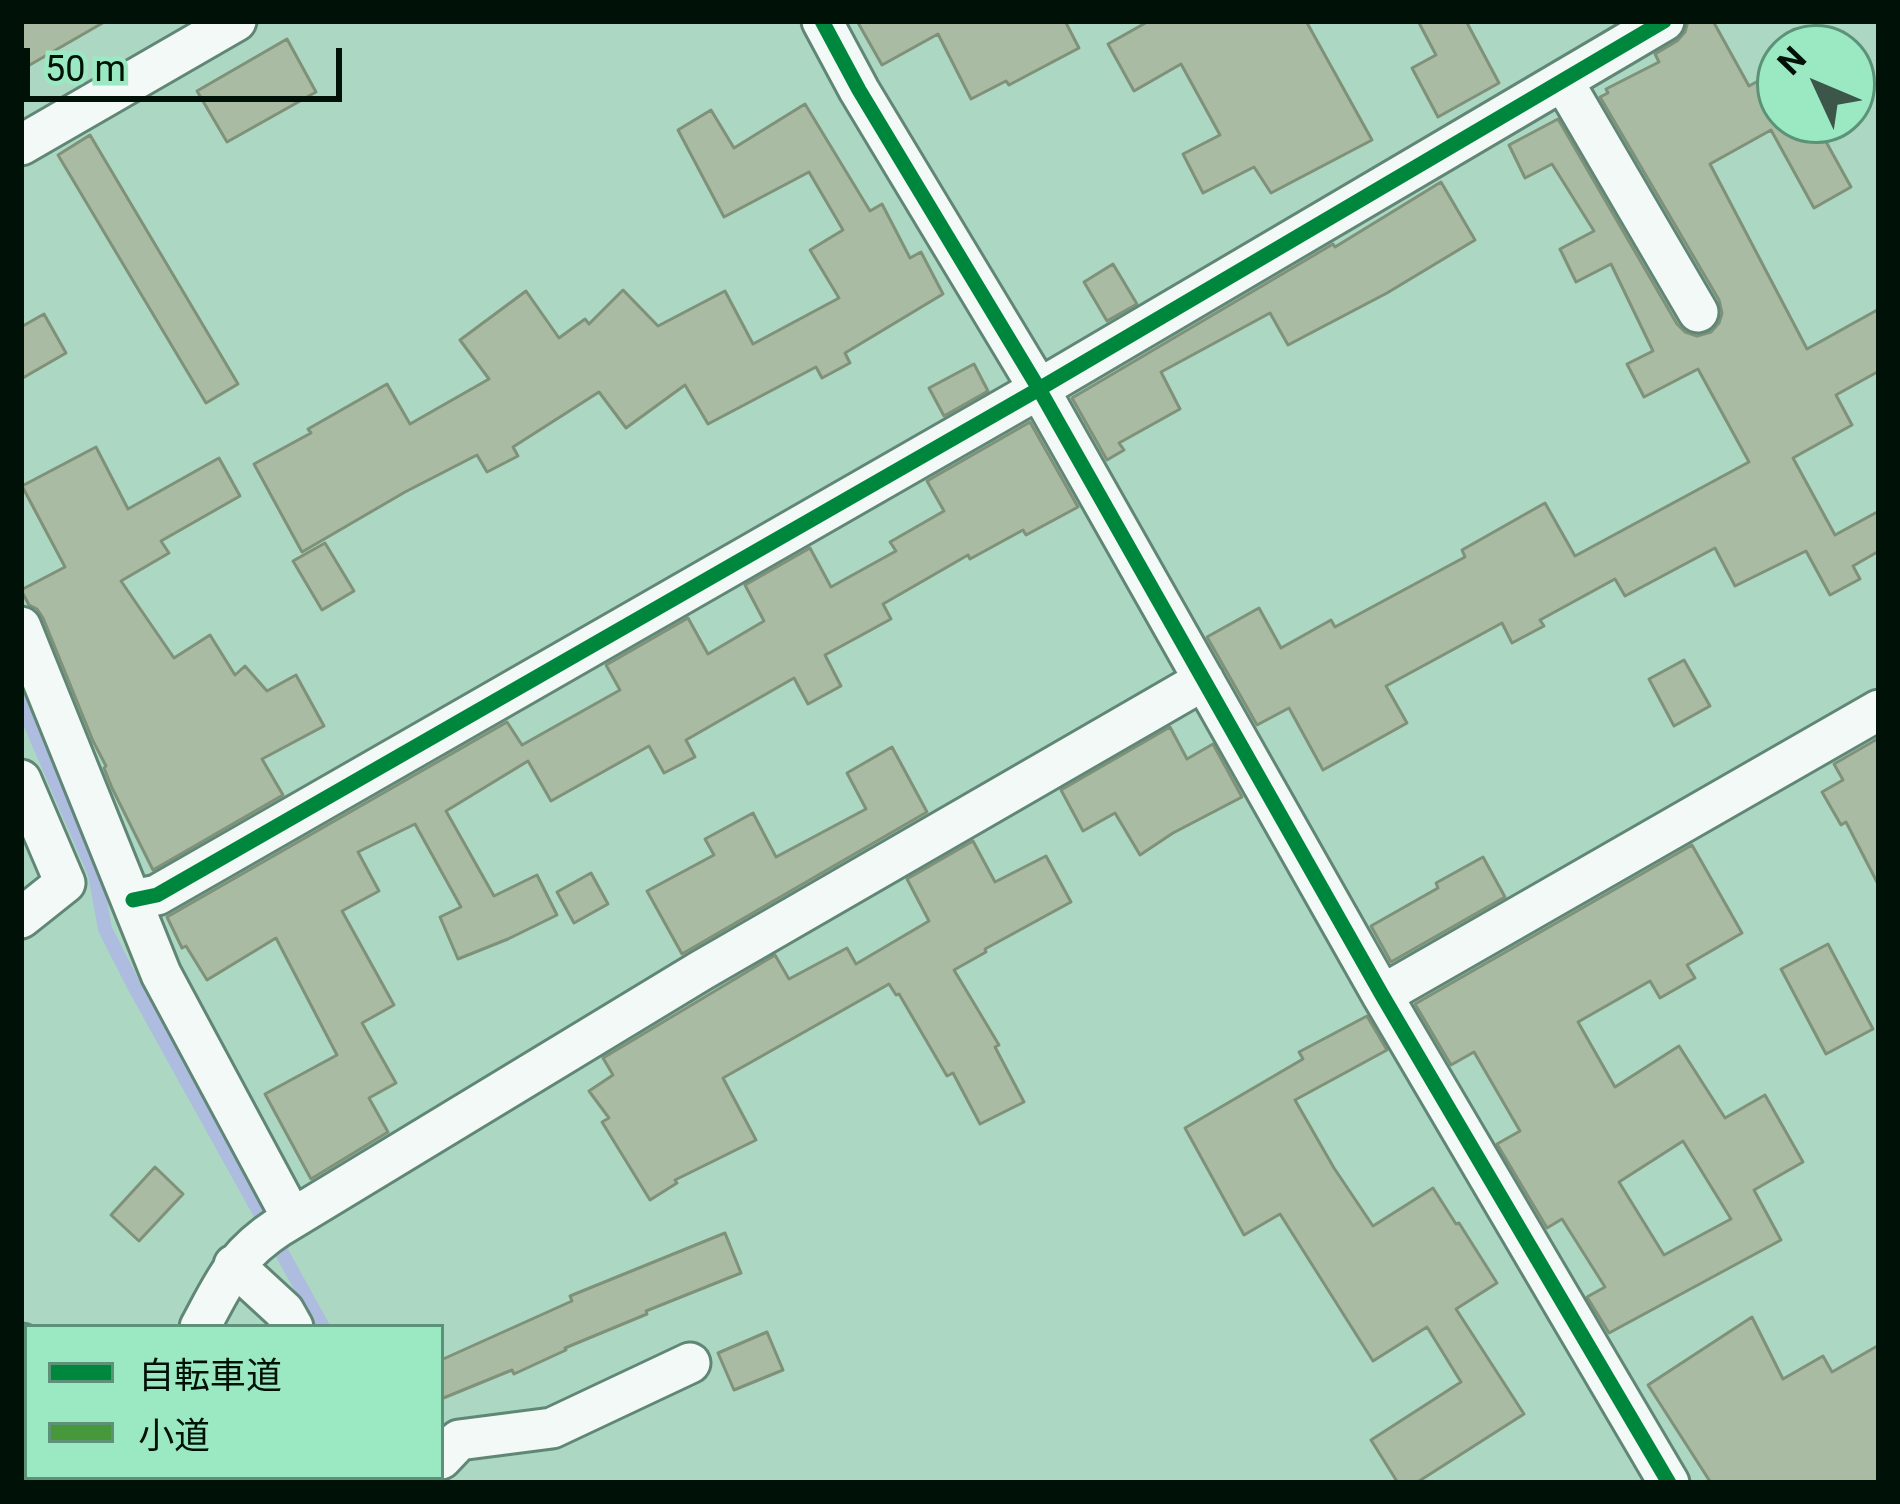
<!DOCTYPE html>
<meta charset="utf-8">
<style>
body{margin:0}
#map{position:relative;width:1900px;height:1504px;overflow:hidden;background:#acd7c2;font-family:Roboto,"Noto Sans JP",sans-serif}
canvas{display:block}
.frame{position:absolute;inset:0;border:24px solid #001208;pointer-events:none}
.legend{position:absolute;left:24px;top:1324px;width:420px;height:156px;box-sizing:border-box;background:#9ae9c2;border:3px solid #5c9378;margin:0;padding:15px 21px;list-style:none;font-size:36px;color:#001208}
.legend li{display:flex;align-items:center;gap:24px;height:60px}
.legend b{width:60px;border:3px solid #5c9378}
.north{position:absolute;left:1756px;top:24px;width:120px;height:120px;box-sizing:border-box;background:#9ae9c2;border:3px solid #5c9378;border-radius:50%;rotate:314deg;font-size:33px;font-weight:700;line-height:48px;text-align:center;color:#001208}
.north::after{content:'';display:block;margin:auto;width:42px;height:54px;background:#3c5749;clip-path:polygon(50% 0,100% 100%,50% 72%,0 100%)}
.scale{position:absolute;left:24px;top:48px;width:318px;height:54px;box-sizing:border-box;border:6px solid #001208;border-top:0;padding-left:15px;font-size:36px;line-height:42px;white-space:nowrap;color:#001208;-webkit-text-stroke:9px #9ae9c2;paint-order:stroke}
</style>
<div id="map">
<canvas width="1900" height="1504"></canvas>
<div class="frame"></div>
<ul class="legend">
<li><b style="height:15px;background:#00873e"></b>自転車道</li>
<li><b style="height:15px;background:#46983a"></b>小道</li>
</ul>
<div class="north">N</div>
<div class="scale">50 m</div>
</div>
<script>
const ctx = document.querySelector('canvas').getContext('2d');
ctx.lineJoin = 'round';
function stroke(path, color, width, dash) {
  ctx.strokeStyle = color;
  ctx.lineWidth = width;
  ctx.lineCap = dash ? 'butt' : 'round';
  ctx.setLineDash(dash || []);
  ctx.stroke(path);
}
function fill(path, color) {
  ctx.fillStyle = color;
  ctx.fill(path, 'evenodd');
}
const stream = new Path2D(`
 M21,702L95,874L105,929L134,986L323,1327
 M407,1477L410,1483`);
const building = new Path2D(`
 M21,21H106L21,70Z
 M857,21H1065L1079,48L1009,85L1006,81L971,99L938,34L882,65Z
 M1149,21H1306L1372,140L1271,193L1254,167L1203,193L1183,154L1220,135L1181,64L1134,91L1108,44Z
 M1418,21H1466L1499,83L1438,117L1412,68L1436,55Z
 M1688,21H1713L1749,86L1780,69V120H1814L1851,187L1814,208L1771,130L1710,164L1807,349L1879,309V371L1836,395L1852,425L1793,458L1835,535L1879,511V551L1853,566L1860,579L1830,595L1806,551L1735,586L1715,548L1625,596L1615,579L1540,620L1544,626L1512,643L1502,623L1386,686L1407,723L1323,770L1289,708L1257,725L1207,637L1259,608L1281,648L1331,620L1335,627L1465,557L1462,550L1545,503L1575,556L1749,462L1698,369L1644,397L1627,364L1653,351L1611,264L1576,282L1560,249L1594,231L1552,164L1525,178L1509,145L1558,119L1677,324L1685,332L1697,336L1711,332L1719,323L1722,313L1719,300L1600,97L1608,93L1606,89L1659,62L1655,54L1677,41L1685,32Z
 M287,39L316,92L227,142L197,91Z
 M805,104L870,211L882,204L910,258L921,252L943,294L845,353L850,363L822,378L816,367L708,424L685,385L626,428L599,392L513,447L518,456L487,472L477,455L405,492L302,552L254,464L311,433L308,429L387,384L410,424L489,379L460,340L526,291L559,338L585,319L589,324L623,290L658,326L725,291L753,344L839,298L810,250L843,230L809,172L724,217L678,130L711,110L734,148Z
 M90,135L238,384L206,403L58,155Z
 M1441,182L1475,240L1387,293L1288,345L1270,313L1161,372L1180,409L1119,443L1124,450L1107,460L1072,398L1333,244L1335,247Z
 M1113,264L1137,304L1107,321L1084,282Z
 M44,314L66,353L21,379V327Z
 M974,364L988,391L944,416L929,388Z
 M1030,422L1078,507L1026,535L1023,530L970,559L968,555L883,604L891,619L825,655L841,686L808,704L794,678L686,740L695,757L664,773L649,746L551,801L528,761L446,811L494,896L537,875L557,915L508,939L458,959L440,917L461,907L415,824L358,852L379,891L342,911L394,1005L362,1023L396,1083L369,1098L388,1132L311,1179L265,1094L337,1055L276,938L207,980L186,946L182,948L167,917L507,722L522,745L620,690L606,665L688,618L708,654L764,621L745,585L810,548L831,587L896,551L890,542L944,511L927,481Z
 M96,447L128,509L219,458L240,496L161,541L169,553L121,581L174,658L210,635L235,675L245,666L267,691L296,675L324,726L262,759L283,795L153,870L112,788L104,768L106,766L93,741L43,618L37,609L29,605L21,590L65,567L22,486Z
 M325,543L354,591L322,610L293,561Z
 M1684,660L1710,706L1674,726L1649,679Z
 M1170,727L1187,759L1213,744L1242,797L1173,833L1140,855L1115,813L1083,831L1061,790Z
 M1879,738V886L1846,822L1841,825L1822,792L1843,780L1834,764Z
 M892,747L927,812L682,954L647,891L714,855L705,839L753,813L776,857L866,809L847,773Z
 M973,841L995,882L1046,856L1071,902L985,949L986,952L954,970L999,1045L995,1047L1024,1102L980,1124L953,1073L947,1076L899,994L896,995L889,984L723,1078L756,1140L675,1180L677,1183L650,1200L602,1122L609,1118L589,1091L613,1075L603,1058L775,955L789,979L847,948L856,964L929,921L907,879Z
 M1692,845L1742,933L1687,965L1695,978L1660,998L1650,981L1578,1022L1615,1087L1679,1046L1725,1118L1765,1095L1803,1162L1754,1190L1781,1240L1609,1333L1587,1297L1605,1287L1562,1219L1547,1228L1497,1144L1520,1131L1474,1052L1451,1065L1415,1004ZM1683,1141L1731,1219L1664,1255L1619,1182Z
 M1483,857L1505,897L1391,962L1371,926L1438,888L1436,883Z
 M591,873L608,904L574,923L557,892Z
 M1828,944L1873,1029L1826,1054L1781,969Z
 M1367,1016L1387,1050L1295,1100L1334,1168L1373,1226L1433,1188L1456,1224L1459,1223L1497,1283L1456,1309L1524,1414L1416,1483H1398L1371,1440L1461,1382L1427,1327L1373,1361L1280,1214L1244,1235L1185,1128L1303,1059L1299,1052Z
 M155,1167L183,1194L139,1241L111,1215Z
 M725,1233L741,1273L646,1311L647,1314L565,1348L566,1350L514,1374L512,1370L441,1399V1360L572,1301L570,1296Z
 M1752,1317L1783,1379L1823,1356L1832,1372L1879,1345V1483H1711L1648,1385Z
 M767,1332L783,1370L734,1390L718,1353Z`);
const minor = new Path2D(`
 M822,21L859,90L1039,389L1382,995L1669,1483
 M1563,81L1698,312
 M21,145L236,21
 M21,627L161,974L292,1218
 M21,780L65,883L21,918
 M133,900L157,895L1039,389L1664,21
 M1382,995L1879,710
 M234,1265L284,1311L293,1327
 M200,1327C225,1281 234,1256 280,1226L702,970L1204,680
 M441,1459L459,1440L552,1428L690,1363
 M109,1483L112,1477`);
const tertiary = new Path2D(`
 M21,1350L27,1353
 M246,1477L257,1483`);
const quiet = new Path2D(`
 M21,1463L27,1466
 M46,1477L57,1483`);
const cycleway = new Path2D(`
 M822,21L859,90L1039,389L1382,995L1669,1483
 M133,900L157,895L1039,389L1664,21`);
stroke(stream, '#adbcdf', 14);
fill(building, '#a9bba3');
stroke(building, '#7f9179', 3);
stroke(minor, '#608676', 45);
stroke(tertiary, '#608676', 57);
stroke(minor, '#f3f9f6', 39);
stroke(tertiary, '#f3f9f6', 51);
stroke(quiet, '#46983a', 12, [24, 12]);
stroke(cycleway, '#00873e', 15);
</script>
